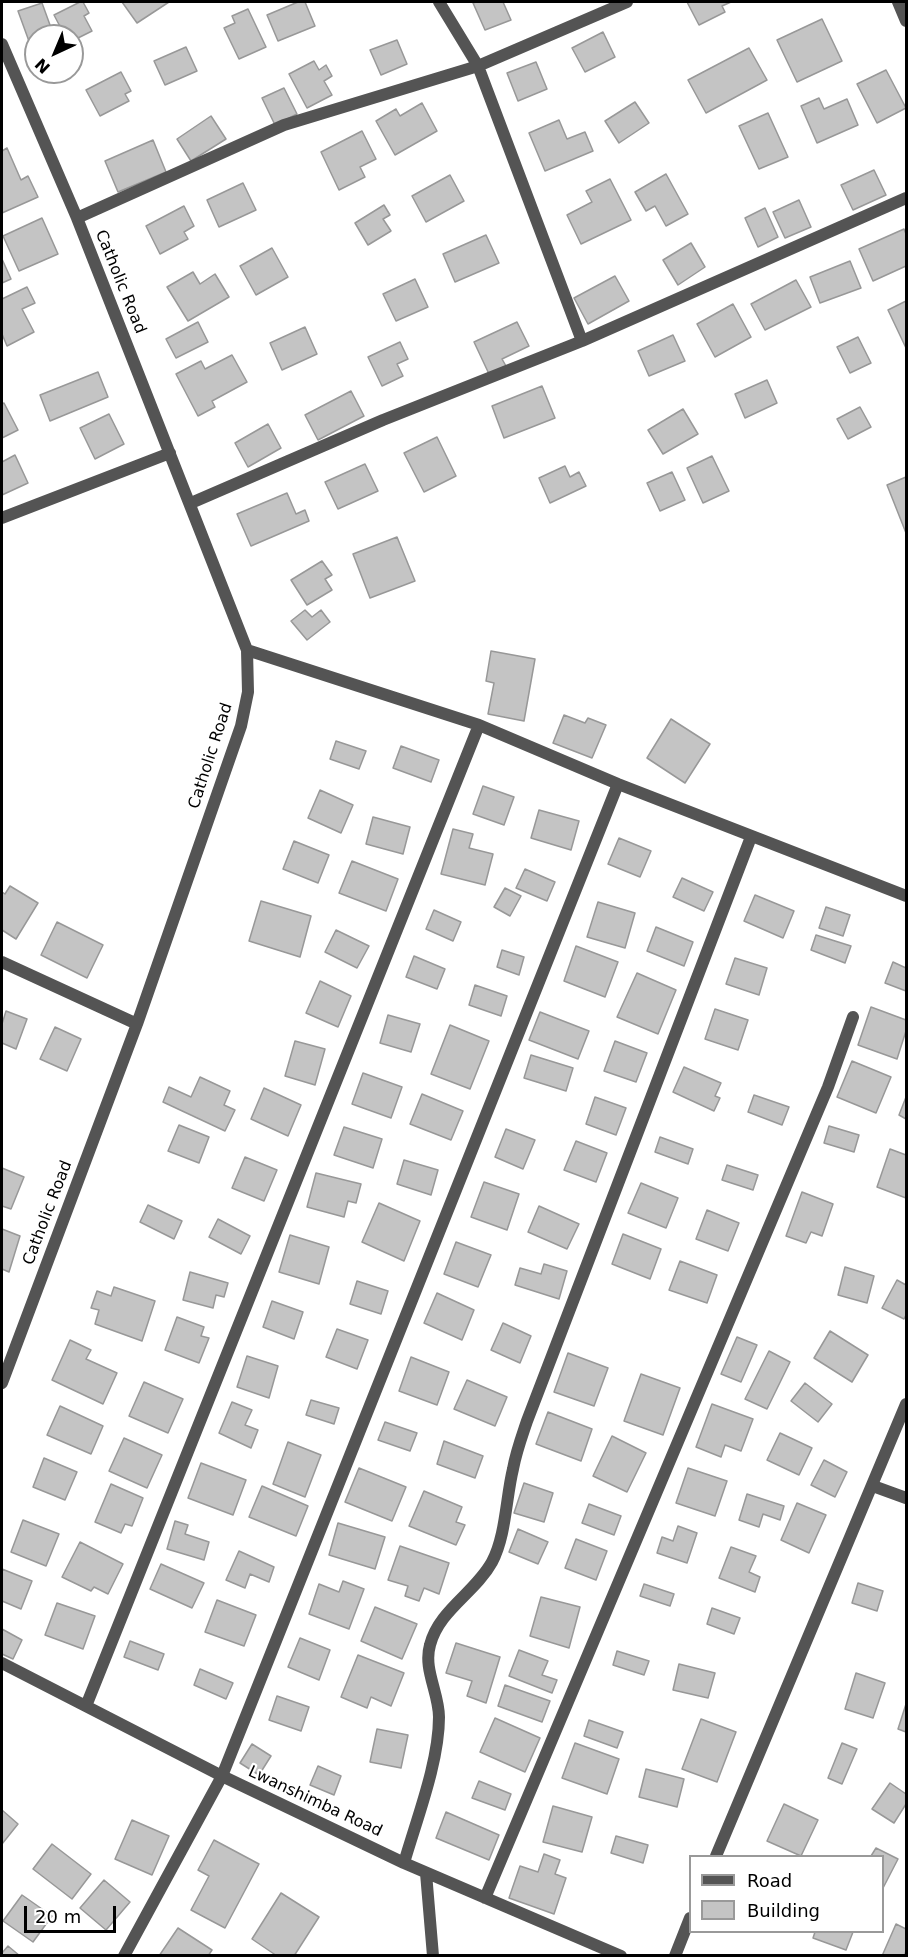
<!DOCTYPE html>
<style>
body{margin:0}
#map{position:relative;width:908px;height:1957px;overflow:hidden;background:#fff;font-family:"DejaVu Sans",sans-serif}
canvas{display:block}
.frame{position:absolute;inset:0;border:3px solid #000;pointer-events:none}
.legend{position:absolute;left:689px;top:1855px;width:195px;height:78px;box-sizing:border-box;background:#fff;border:2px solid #999;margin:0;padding:8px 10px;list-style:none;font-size:18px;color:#000}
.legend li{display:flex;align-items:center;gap:12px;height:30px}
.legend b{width:30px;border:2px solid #999}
.north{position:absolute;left:24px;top:24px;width:60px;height:60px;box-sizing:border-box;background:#fff;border:2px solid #999;border-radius:50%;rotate:224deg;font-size:16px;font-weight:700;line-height:24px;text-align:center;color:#000}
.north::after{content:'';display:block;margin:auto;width:21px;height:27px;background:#000;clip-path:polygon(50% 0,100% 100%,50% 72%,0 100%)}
.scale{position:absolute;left:24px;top:1906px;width:92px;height:27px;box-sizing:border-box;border:3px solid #000;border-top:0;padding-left:8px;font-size:18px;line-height:21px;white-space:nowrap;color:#000;-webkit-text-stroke:4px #fff;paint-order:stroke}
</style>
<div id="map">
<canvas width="908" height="1957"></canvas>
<div class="frame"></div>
<ul class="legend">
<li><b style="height:8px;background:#545454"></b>Road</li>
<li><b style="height:16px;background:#c4c4c4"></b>Building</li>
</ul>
<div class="north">N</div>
<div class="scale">20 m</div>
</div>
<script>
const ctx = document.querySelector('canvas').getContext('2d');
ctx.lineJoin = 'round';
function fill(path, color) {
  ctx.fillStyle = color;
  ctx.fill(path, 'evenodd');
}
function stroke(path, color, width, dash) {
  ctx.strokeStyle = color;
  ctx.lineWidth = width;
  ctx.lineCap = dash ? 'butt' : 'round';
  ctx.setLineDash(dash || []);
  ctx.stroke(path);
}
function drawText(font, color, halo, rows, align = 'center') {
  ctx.font = font + ' "DejaVu Sans",sans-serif';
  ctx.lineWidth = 4.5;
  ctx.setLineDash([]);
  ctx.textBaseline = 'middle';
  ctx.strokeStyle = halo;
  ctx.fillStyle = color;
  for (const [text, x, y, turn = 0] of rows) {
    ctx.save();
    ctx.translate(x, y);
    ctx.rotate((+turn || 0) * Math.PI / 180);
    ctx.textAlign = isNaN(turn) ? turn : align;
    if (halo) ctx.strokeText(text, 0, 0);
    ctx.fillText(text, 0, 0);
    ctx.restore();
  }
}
const building = new Path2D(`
 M80,2H83L89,13L84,16L92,31L72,41V36H65L54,15Z
 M122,2H169L137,23Z
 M298,2H305L315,26L278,41L267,15Z
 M476,2H503L511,20L485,30L473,3Z
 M687,2H731L722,6L725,12L699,25Z
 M42,3L54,36H36V54L34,55L18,11Z
 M248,9L266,47L239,59L224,28L235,23L232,16Z
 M822,19L842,61L797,82L777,40Z
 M603,32L615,57L585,72L572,48Z
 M397,40L407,64L381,75L370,50Z
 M186,47L197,71L165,85L154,61Z
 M749,48L767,80L706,113L688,80Z
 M314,61L319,70L326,65L332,76L324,81L332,95L307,108L289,74Z
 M536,62L547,89L518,101L507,73Z
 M886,70L906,108L877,123L857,84Z
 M121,72L131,91L125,94L129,101L100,116L86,90Z
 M284,88L297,114L275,125L262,98Z
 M819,98L824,109L847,99L858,125L817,143L801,106Z
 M635,102L649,123L619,143L605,121Z
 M422,103L437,131L395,155L376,121L396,109L400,116Z
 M768,113L788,157L759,169L739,126Z
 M211,116L226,139L191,161L177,139Z
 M559,120L567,139L585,132L593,151L545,171L529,133Z
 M362,131L376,159L360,167L365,177L339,190L321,152Z
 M153,140L166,172L118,192L105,161Z
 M7,148L21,180L28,176L38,197L2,213V151Z
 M874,170L886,195L853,210L841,185Z
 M666,174L688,214L666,226L655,206L646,211L635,192Z
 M450,175L464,201L426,222L412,196Z
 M610,179L631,220L581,244L567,215L592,202L586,191Z
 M243,183L256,210L219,227L207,200Z
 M799,200L811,227L785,238L773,212Z
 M384,205L390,215L383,219L391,231L368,245L355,223Z
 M184,206L194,226L184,232L188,239L160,254L146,226Z
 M765,208L778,237L758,247L745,218Z
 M42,218L58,254L19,271L3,236Z
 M904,229L906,234V266L873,281L859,249Z
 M486,235L499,263L455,282L443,254Z
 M691,243L705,267L678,285L663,260Z
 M272,248L288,277L256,295L240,266Z
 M2,259L11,279L2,283Z
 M850,261L861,288L820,303L810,277Z
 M193,272L200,284L215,274L229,297L188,321L167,287Z
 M615,276L629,301L588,324L574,298Z
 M415,279L428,307L396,321L383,294Z
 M796,280L811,307L765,330L751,304Z
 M27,287L35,303L22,309L34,332L7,346L2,334V299Z
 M906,301V348L888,310Z
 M733,304L751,337L715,357L697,324Z
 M198,322L208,342L176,358L166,339Z
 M517,322L529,346L502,359L506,366L489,374L474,342Z
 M305,327L317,354L282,370L270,343Z
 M673,335L685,361L649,376L638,351Z
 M858,337L871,363L850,373L837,347Z
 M400,342L408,359L397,364L403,376L382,386L368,357Z
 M232,355L247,382L212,401L215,407L198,416L176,374L201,361L205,369Z
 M98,372L108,397L50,421L40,395Z
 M767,380L777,403L745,418L735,394Z
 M542,386L555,418L504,438L492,406Z
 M351,391L364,416L318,440L305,415Z
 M4,403L18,430L2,438V404Z
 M860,407L871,427L848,439L837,419Z
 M683,409L698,434L663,454L648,430Z
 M109,414L124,444L95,459L80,428Z
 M268,424L281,448L248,467L235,443Z
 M437,437L456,476L424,492L404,453Z
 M15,455L28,483L2,495V462Z
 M712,456L729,491L703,503L687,468Z
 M365,464L378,491L338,509L325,482Z
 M565,466L570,477L579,472L586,486L550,503L539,478Z
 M672,472L685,500L660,511L647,483Z
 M906,477V533L887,485Z
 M287,493L296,514L305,510L309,521L251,546L237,514Z
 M397,537L415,581L370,598L353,554Z
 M322,561L332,575L325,579L332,590L307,605L291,580Z
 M305,610L312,617L321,610L330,622L307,640L291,621Z
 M491,651L535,659L524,721L488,714L494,683L486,681Z
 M564,715L585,723L588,718L606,725L592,758L553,743Z
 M671,719L710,744L685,783L647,758Z
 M336,741L366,751L359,769L330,759Z
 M401,746L439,760L431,782L393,768Z
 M483,786L514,797L504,825L473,814Z
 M320,790L353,805L341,833L308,818Z
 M539,810L579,821L571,850L531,838Z
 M373,817L410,827L403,854L366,844Z
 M453,829L473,834L469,848L493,854L485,885L441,874Z
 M619,838L651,851L640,877L608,864Z
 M294,841L329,855L318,883L283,869Z
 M352,861L398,879L386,911L339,893Z
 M525,869L555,882L547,901L516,888Z
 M682,878L713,892L704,911L673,897Z
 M10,886L38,903L16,939L2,930V892L5,894Z
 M505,888L521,896L510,916L494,907Z
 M755,895L794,911L783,938L744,921Z
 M261,901L311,916L300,957L249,941Z
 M598,902L635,913L625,948L587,937Z
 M826,907L850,915L843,936L819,928Z
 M434,910L461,922L453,941L426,929Z
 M57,922L103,945L87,978L41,955Z
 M656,927L693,942L684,966L647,951Z
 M336,930L369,946L357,968L325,952Z
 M816,935L851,946L845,963L811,950Z
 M576,946L618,962L605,997L564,981Z
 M502,950L524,957L519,975L497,967Z
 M414,956L445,969L437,989L406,977Z
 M735,958L767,968L759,995L726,984Z
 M893,962L906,968V991L885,983Z
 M637,973L676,990L658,1034L617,1017Z
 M320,981L351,996L338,1027L306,1013Z
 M475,985L507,996L501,1016L469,1005Z
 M871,1007L906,1020V1031L897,1059L858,1045Z
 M715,1009L748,1020L738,1050L705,1039Z
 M6,1011L27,1019L16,1049L2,1043V1024Z
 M540,1012L589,1031L578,1059L529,1040Z
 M388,1015L420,1024L411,1052L380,1043Z
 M450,1025L489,1041L470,1089L431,1074Z
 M55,1027L81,1039L67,1071L40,1059Z
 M295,1041L325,1049L315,1085L285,1076Z
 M615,1041L647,1053L636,1082L604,1071Z
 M531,1055L573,1068L566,1091L524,1078Z
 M852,1061L891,1077L876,1113L837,1097Z
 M684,1067L721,1083L715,1096L720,1098L714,1111L673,1092Z
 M363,1073L402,1087L391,1118L352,1104Z
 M200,1077L230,1091L224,1105L235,1110L225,1131L163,1102L169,1087L191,1097Z
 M264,1088L301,1105L288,1136L251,1119Z
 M422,1094L463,1111L451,1140L410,1124Z
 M754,1095L789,1107L782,1125L748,1112Z
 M595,1097L626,1108L616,1135L586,1124Z
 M906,1097V1119L899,1115Z
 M179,1125L209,1137L199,1163L168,1151Z
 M829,1126L859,1135L854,1152L824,1143Z
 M344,1127L382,1139L373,1168L334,1155Z
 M506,1129L535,1140L523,1169L495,1157Z
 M660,1137L693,1149L688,1164L655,1152Z
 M576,1141L607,1153L596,1182L564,1170Z
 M890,1149L906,1155V1198L877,1187Z
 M245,1157L277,1170L264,1201L232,1188Z
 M404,1160L438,1170L431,1195L397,1184Z
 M727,1165L758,1175L753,1190L722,1180Z
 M2,1168L24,1177L11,1209L2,1206Z
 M316,1173L361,1184L356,1203L348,1201L344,1217L307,1207Z
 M484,1182L519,1194L507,1230L471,1217Z
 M641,1183L678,1198L666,1228L628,1213Z
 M802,1192L833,1204L822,1236L811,1232L806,1243L786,1236Z
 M379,1203L420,1221L404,1261L362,1242Z
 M148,1205L182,1221L174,1239L140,1222Z
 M539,1206L579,1224L567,1249L528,1232Z
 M707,1210L739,1223L728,1251L696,1239Z
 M218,1219L250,1236L241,1254L209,1237Z
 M2,1229L20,1236L9,1272L2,1269Z
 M623,1234L661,1249L650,1279L612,1264Z
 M290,1235L329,1247L319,1284L279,1272Z
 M456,1242L491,1255L478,1287L444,1274Z
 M680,1261L717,1275L707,1303L669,1290Z
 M544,1264L567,1271L559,1299L515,1285L520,1268L541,1274Z
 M845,1267L874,1276L867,1303L838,1295Z
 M190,1272L228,1283L224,1297L216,1295L213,1308L183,1300Z
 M897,1280L906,1285V1315L904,1319L882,1308Z
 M357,1281L388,1291L381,1314L350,1304Z
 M114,1287L155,1301L142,1341L95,1324L99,1310L91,1308L97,1291L111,1296Z
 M437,1293L474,1310L462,1340L424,1323Z
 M272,1301L303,1312L294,1339L263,1327Z
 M177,1317L204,1327L201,1336L209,1338L199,1363L165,1350Z
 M503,1323L531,1336L520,1363L491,1350Z
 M337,1329L368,1340L357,1369L326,1357Z
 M830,1331L868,1355L852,1382L814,1358Z
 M737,1337L757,1345L741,1382L721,1374Z
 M70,1340L91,1350L86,1359L117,1373L103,1404L52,1380Z
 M769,1351L790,1362L767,1409L745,1399Z
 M568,1353L608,1368L594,1406L554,1392Z
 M247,1356L278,1366L269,1398L237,1387Z
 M411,1357L449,1372L437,1405L399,1391Z
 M641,1374L680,1388L663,1435L624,1421Z
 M467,1380L507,1397L495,1426L454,1409Z
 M144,1382L183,1399L168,1433L129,1416Z
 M805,1383L832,1404L818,1422L791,1401Z
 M311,1400L339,1408L334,1424L306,1415Z
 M232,1402L252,1410L245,1425L258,1430L251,1448L219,1433Z
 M712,1404L753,1419L741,1451L725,1445L721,1457L696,1447Z
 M60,1406L103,1426L91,1454L47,1435Z
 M548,1412L592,1429L581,1461L536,1444Z
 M385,1422L417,1433L410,1451L378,1440Z
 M780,1433L812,1448L799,1475L767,1460Z
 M612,1436L646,1453L627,1492L593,1476Z
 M124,1438L162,1455L147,1488L109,1471Z
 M444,1441L483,1456L475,1478L437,1464Z
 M288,1442L321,1455L305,1497L273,1484Z
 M44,1458L77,1472L65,1500L33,1487Z
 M824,1460L847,1472L835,1497L811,1485Z
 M201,1463L246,1480L233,1515L188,1498Z
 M359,1468L406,1487L392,1521L345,1502Z
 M688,1468L727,1481L715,1516L676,1503Z
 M524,1483L553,1493L544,1522L514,1513Z
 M111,1484L143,1498L132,1526L125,1524L121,1533L95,1522Z
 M262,1486L308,1506L296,1536L249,1517Z
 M424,1491L462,1507L456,1522L465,1525L456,1545L409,1526Z
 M747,1494L784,1506L780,1520L763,1514L759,1527L739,1520Z
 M797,1503L826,1515L809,1553L781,1540Z
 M589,1504L621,1516L614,1535L582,1523Z
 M23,1520L59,1534L46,1566L11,1552Z
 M175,1521L188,1525L185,1534L209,1542L204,1560L167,1549Z
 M338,1523L385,1537L375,1569L329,1555Z
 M678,1526L697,1533L687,1563L657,1553L662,1537L673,1541Z
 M518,1529L548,1542L538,1564L509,1552Z
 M576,1539L607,1551L596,1580L565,1568Z
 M80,1542L123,1564L108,1594L94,1587L91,1591L62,1577Z
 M400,1546L449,1563L439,1594L424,1588L419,1601L405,1596L408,1586L388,1580Z
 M731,1547L756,1556L749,1572L760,1577L755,1592L719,1578Z
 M239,1551L274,1567L269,1582L250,1574L245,1588L226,1580Z
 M161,1564L204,1583L192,1608L150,1589Z
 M2,1569L32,1581L21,1609L2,1601Z
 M343,1581L364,1589L349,1629L309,1614L319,1584L339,1592Z
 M858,1583L883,1591L877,1611L852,1603Z
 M644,1584L674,1594L670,1606L640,1596Z
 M541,1597L580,1607L569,1648L530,1636Z
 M217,1600L256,1615L244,1646L205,1632Z
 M57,1603L95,1616L83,1649L45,1635Z
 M375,1607L417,1624L402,1659L361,1641Z
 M712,1608L740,1618L734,1634L707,1624Z
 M2,1629L22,1640L13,1659L2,1654Z
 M300,1638L330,1650L319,1680L288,1667Z
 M130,1641L164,1654L158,1670L124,1657Z
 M456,1643L500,1657L486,1703L467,1696L472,1681L446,1673Z
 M519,1650L548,1661L542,1675L557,1680L552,1693L509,1676Z
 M617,1651L649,1661L644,1675L613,1665Z
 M358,1655L404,1673L391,1706L371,1697L367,1708L341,1697Z
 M679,1664L715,1673L708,1698L673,1690Z
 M200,1669L233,1683L226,1699L194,1685Z
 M856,1673L885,1683L873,1718L845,1709Z
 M505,1685L550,1701L542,1722L498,1706Z
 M277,1696L309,1707L301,1731L269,1720Z
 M906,1704V1732L898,1729Z
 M495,1718L540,1738L525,1772L480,1752Z
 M701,1719L736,1732L717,1782L682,1769Z
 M589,1720L623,1732L617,1748L584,1736Z
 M377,1729L408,1735L401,1768L370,1762Z
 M575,1743L619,1759L607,1794L562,1778Z
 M842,1743L857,1749L842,1784L828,1778Z
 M252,1744L271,1756L259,1775L240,1763Z
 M318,1766L341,1776L334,1795L310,1785Z
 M646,1769L684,1779L677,1807L639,1797Z
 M479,1781L511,1794L505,1810L472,1798Z
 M890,1783L906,1794V1804L894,1823L872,1809Z
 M784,1804L818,1820L801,1856L767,1841Z
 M553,1806L592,1817L582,1852L543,1842Z
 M2,1810L18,1824L2,1844Z
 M446,1812L499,1835L489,1860L436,1838Z
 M132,1820L169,1836L152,1875L115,1859Z
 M616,1836L648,1845L643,1863L611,1853Z
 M214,1840L259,1864L225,1928L191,1910L209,1876L198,1870Z
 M52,1844L91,1874L72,1899L33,1869Z
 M876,1848L898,1859L882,1890V1856H871Z
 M544,1854L560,1860L555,1874L566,1878L554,1914L509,1898L520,1866L538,1872Z
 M104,1880L130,1902L106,1930L80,1908Z
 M281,1893L319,1917L294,1956H277L252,1939Z
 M22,1895L52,1916L33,1942L3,1921Z
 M896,1924L906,1929V1951L904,1956H882Z
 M178,1928L212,1950L208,1956H159Z
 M815,1932H853L846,1950L813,1938Z
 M8,1946L20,1956H2V1953Z`);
const street = new Path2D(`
 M439,2L478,66L582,341L906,198
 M898,2L906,21
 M2,44L77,218L247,650L248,692L241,726L137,1024L2,1383
 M77,218L284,125L478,66L627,2
 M191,503L383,420L582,341
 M2,518L170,453
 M247,650L479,725L618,784L906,896
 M2,962L137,1024
 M873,1486L906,1498
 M2,1663L222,1776L404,1863L621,1956
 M86,1706L479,725
 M716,1856L906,1404
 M404,1863C417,1818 439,1762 439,1717C439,1693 423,1669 430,1645C439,1610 475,1593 492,1562C506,1536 506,1497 513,1469C516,1452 522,1436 527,1421L751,837
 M426,1873L433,1956
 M485,1898L828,1087L853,1017
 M124,1956L222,1776L618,784
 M675,1956L690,1918`);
const streetNames = [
 ["Catholic Road",120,282,68],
 ["Catholic Road",211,756,-72],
 ["Catholic Road",48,1213,-69],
 ["Lwanshimba Road",315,1802,25]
];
fill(building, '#c4c4c4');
stroke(building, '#989898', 1.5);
stroke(street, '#545454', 12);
drawText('16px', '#000', '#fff', streetNames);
</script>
